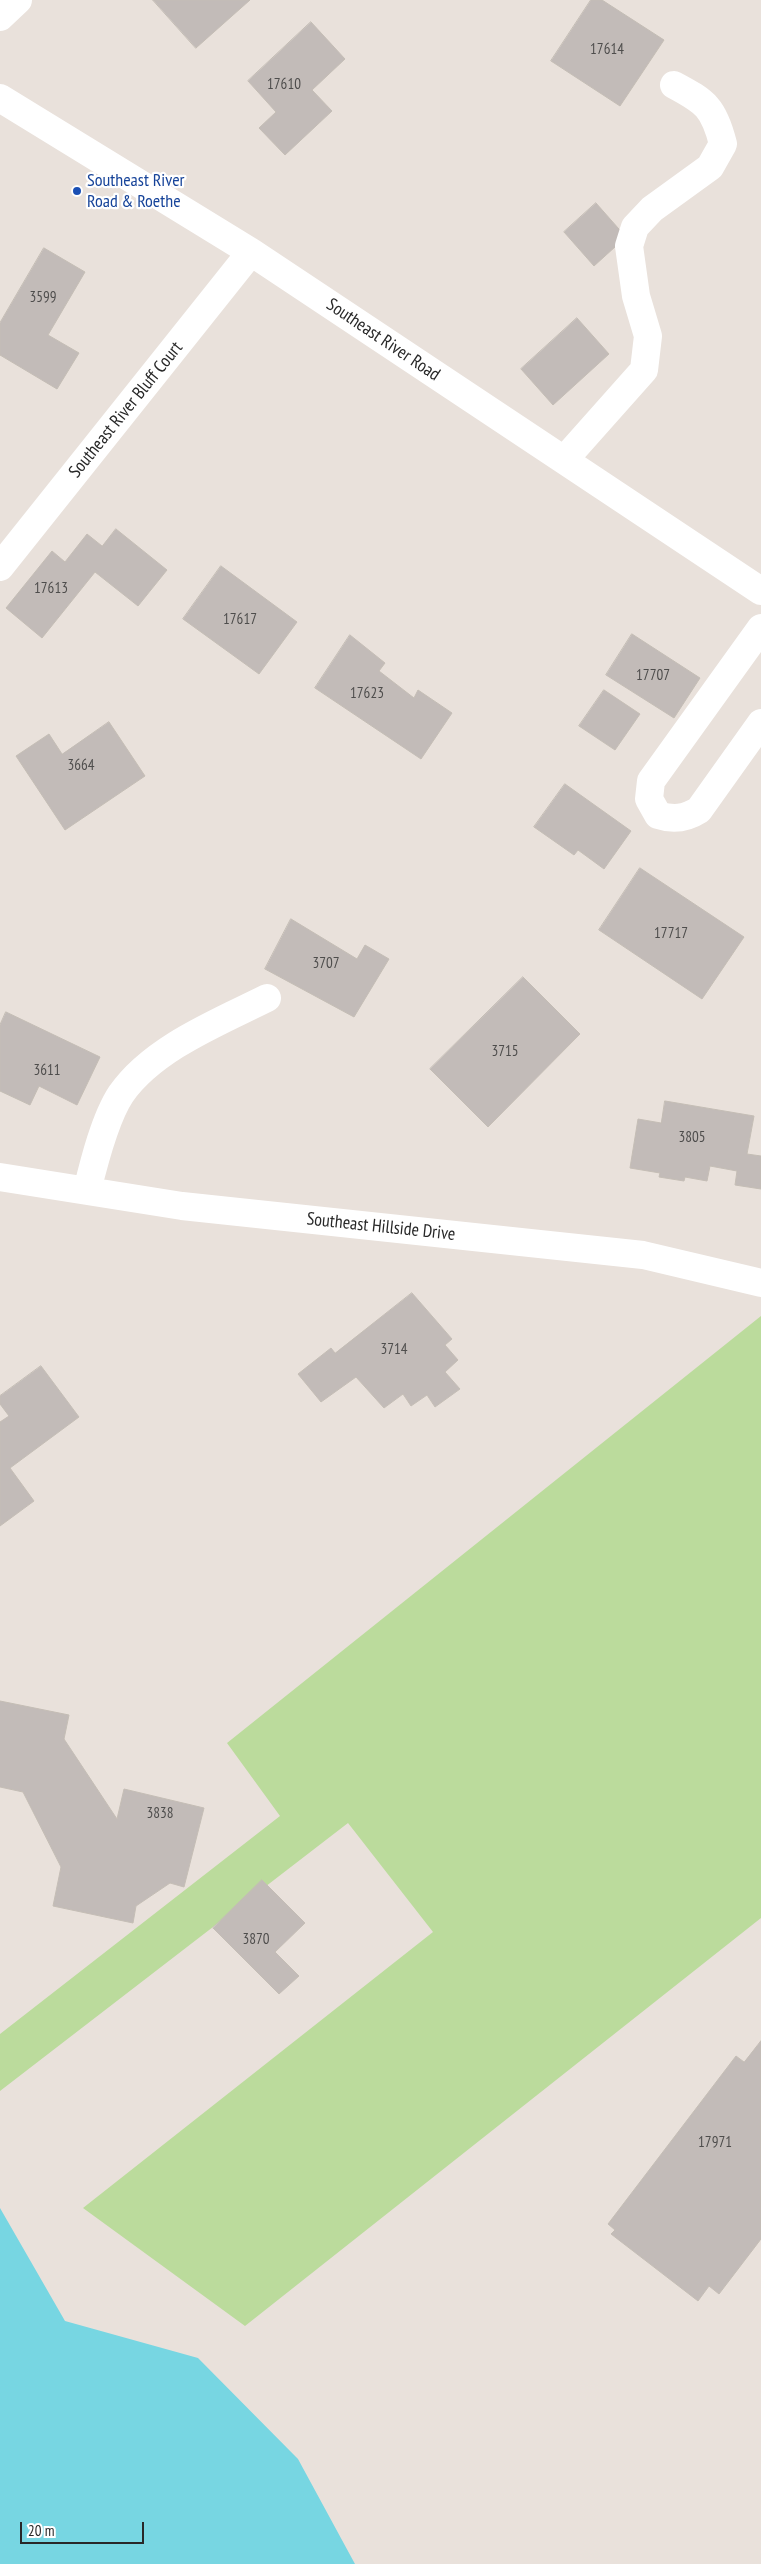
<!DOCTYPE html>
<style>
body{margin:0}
#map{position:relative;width:761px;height:2564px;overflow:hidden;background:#e9e1db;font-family:"PT Sans Narrow",sans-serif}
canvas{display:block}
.scale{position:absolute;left:20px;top:2522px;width:124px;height:22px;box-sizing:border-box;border:2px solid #282828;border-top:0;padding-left:6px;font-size:15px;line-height:18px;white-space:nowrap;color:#282828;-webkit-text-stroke:4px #fff;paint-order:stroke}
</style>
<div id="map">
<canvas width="761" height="2564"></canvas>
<div class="scale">20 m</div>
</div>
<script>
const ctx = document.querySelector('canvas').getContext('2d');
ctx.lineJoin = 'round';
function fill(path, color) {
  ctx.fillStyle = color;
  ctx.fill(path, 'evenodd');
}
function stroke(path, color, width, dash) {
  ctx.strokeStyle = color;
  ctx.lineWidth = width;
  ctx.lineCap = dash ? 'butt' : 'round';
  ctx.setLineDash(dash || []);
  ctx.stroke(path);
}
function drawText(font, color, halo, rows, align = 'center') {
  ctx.font = font + ' "PT Sans Narrow",sans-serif';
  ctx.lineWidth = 4.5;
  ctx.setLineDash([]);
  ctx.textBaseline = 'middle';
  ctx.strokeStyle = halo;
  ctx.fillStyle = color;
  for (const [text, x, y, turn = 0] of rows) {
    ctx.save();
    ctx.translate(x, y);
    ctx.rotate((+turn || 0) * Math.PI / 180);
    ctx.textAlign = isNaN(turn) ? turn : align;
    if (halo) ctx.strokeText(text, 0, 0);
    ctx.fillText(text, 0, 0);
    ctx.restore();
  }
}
const green = new Path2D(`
 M761,1316V1918L245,2326L83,2208L433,1932L348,1823L0,2091V2034L280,1816L227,1743Z`);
const water = new Path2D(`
 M0,2208L65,2321L198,2358L298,2459L355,2564H0Z`);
const building = new Path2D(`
 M153,0H250L196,48Z
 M591,0H602L664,40L620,106L551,61Z
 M311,22L345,59L312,90L332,111L285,155L259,128L276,112L248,81Z
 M596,203L626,237L594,266L564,232Z
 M44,248L85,272L48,335L79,353L57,389L0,355V323Z
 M577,318L609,354L553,405L521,369Z
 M116,529L167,570L138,606L95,572L42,638L6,608L52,551L65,562L87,534L102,546Z
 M221,566L297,622L259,674L183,619Z
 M632,634L700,678L674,718L606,675Z
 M350,635L385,663L379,671L414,698L418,690L452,713L421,759L315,688Z
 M604,690L640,714L615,750L579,726Z
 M109,722L145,776L65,830L16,756L49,734L62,754Z
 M565,784L631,831L604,869L578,850L574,855L534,827Z
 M640,868L744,937L702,999L599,930Z
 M291,919L357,959L365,945L389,959L354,1017L265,969Z
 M523,977L580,1034L488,1127L430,1069Z
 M6,1012L100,1057L77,1105L39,1086L30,1105L0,1091V1025Z
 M665,1101L754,1116L747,1154L761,1156V1189L735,1185L737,1171L710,1166L707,1181L685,1177L684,1181L659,1177L660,1173L630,1168L638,1119L661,1123Z
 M412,1293L452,1339L445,1345L458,1360L445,1372L460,1389L435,1407L427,1395L411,1406L403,1394L384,1408L356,1377L321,1402L298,1374L331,1348L335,1353Z
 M41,1366L79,1417L10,1468L34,1501L0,1526V1422L9,1416L0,1404V1396Z
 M0,1701L69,1715L64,1739L117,1819L124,1789L204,1808L184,1887L170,1883L136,1906L133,1923L53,1906L61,1867L23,1792L0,1787Z
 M262,1880L305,1923L275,1952L299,1976L279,1994L213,1928Z
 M761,2041V2239L719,2294L709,2286L698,2301L611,2234L615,2230L608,2224L736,2056L744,2062Z`);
const minor = new Path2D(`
 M0,17L18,0
 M0,98L251,252L761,591
 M564,460L644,370L648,336L636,296L629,246L635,227L652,209L710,167L723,144C714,108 706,102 674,85
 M0,567L251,252
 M761,628L651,781L649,799L658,815C673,820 685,819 699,810L761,723
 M0,1177L182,1206L643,1255L761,1283
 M87,1191C94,1162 105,1118 121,1094C153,1048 219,1022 267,998`);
const markers = [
 [77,191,5,"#1a4fb4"]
];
const numberNames = [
 ["17614",607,50],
 ["17610",284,85],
 ["3599",43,298],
 ["17613",51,589],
 ["17617",240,620],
 ["17707",653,676],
 ["17623",367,694],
 ["3664",81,766],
 ["17717",671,934],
 ["3707",326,964],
 ["3715",505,1052],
 ["3611",47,1071],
 ["3805",692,1138],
 ["3714",394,1350],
 ["3838",160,1814],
 ["3870",256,1940],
 ["17971",715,2143]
];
const transitNames = [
 ["Southeast River",87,181],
 ["Road & Roethe",87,202]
];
const streetNames = [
 ["Southeast River Road",383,340,34],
 ["Southeast River Bluff Court",126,410,-51],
 ["Southeast Hillside Drive",381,1227,6]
];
fill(green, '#bbdb9c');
fill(water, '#77d6e2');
fill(building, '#c2bbb8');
stroke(building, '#c4bdb5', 1);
stroke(minor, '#fff', 28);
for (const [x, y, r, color] of markers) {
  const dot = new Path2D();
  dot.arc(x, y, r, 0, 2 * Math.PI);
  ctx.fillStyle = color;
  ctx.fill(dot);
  stroke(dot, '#fff', 2);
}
drawText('15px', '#4e4d4c', null, numberNames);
drawText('18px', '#164399', '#fff', transitNames, 'left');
drawText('18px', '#282828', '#fff', streetNames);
</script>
